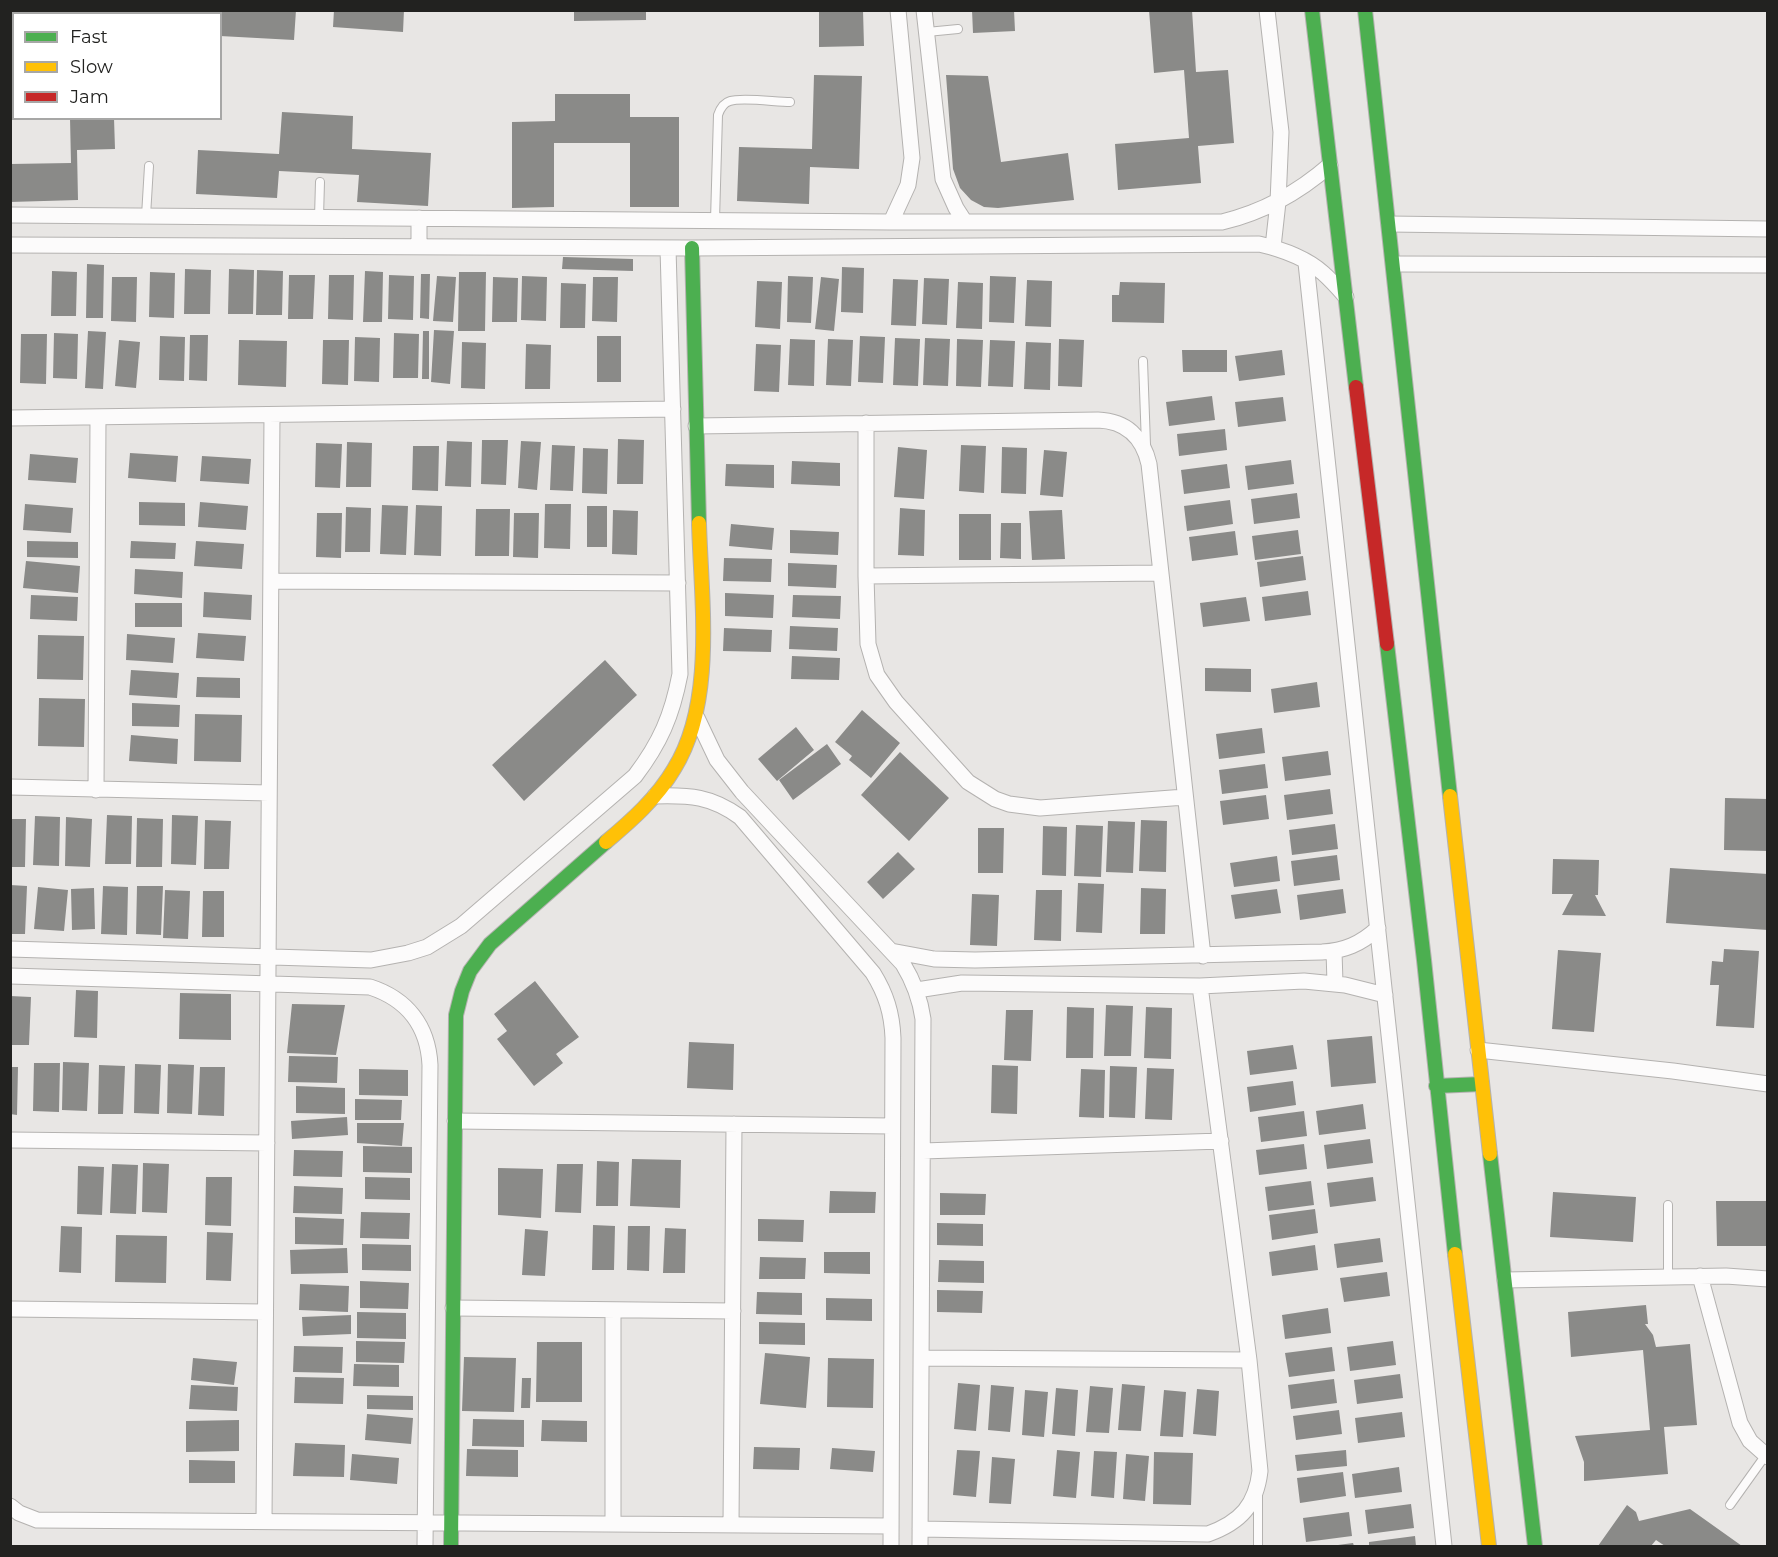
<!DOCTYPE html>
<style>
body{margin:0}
#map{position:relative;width:1778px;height:1557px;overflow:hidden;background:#e8e6e4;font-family:Montserrat,sans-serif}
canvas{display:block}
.frame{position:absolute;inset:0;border:12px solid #222220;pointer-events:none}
.legend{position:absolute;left:12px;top:12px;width:210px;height:108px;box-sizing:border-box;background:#fff;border:2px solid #a7a7a6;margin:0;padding:8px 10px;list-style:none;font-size:18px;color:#222220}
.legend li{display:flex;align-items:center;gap:12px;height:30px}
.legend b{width:30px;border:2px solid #a7a7a6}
</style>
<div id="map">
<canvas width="1778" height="1557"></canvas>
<div class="frame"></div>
<ul class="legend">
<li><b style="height:8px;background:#4caf50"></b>Fast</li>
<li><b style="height:8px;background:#ffc107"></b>Slow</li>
<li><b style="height:8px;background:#c62828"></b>Jam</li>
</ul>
</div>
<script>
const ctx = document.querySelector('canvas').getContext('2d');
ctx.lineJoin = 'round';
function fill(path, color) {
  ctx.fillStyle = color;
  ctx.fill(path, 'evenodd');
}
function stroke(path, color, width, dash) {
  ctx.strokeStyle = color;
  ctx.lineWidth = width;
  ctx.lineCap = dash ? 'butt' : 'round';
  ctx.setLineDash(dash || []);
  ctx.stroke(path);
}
const building = new Path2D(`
 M218,10H296L294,40L220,36V14H218Z
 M334,10H404L403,32L333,27Z
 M574,10H646V20L574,21Z
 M819,10H863L864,46L819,47Z
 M972,10H1014L1015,31L973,33Z
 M1149,10H1192L1196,72L1228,70L1234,143L1198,146L1201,183L1118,190L1115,144L1189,138L1184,70L1154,73Z
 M814,75L862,76L859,169L810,167L809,204L737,201L739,147L812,149Z
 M946,75L988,76L1001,162L1068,153L1074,200L998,208L984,207L971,200L960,188L953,169Z
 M555,94H630V117H679V207H630V143H554V207L512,208V122L555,121Z
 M282,112L353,116L352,149L431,153L428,206L357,202L359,175L279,171L277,198L196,194L198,150L279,154Z
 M70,118H114L115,149L77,150L78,200L10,202V164L71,163Z
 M563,257L633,259V271L562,269Z
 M87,264L104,265L103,318H86Z
 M842,267L864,268L863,313L841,312Z
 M185,269L211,270L210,314H184Z
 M229,269L254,270L253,314H228Z
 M257,270L283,271L282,315H256Z
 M52,271L77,272L76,316H51Z
 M365,271L383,272L382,322H363Z
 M150,272L175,273L174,318L149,317Z
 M459,272H486L485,331H458Z
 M421,274H430L429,319L420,318Z
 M289,275H315L313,319H288Z
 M329,275H354L353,320L328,319Z
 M389,275L414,276L413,320L388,319Z
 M437,276L456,277L453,322L433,321Z
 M522,276L547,277L546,321L521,320Z
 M788,276L813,277L811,323L787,322Z
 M990,276L1016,277L1014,323L989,322Z
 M112,277H137L136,322L111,321Z
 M493,277L518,278L517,322H492Z
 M593,277H618L617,322L592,321Z
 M821,277L839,279L834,331L815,329Z
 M924,278L949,279L947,325L922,324Z
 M893,279L918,280L916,326L891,325Z
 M1027,280L1052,281L1051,327L1025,326Z
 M757,281L782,282L780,329L755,327Z
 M958,282L983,283L982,329L956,328Z
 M1120,282L1165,283L1164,323L1112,322V295H1119Z
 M561,283L586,284L585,328H560Z
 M434,330L454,331L450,384L431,382Z
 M88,331L106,332L103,389L85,388Z
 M423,331H429V379H422Z
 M54,333L78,334L77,379L53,378Z
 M394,333L419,334L418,378H393Z
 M21,334H47L46,384L20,383Z
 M190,335H208L207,381L189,380Z
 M160,336L185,337L184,381L159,380Z
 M597,336H621V382H597Z
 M860,336L885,337L883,383L858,382Z
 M355,337L380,338L379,382L354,381Z
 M895,338L920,339L918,386L893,385Z
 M925,338L950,339L948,386L923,385Z
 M790,339L815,340L814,386L788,385Z
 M828,339L853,340L851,386L826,385Z
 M957,339L983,340L981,387L956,386Z
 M1059,339L1084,340L1082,387L1058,386Z
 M119,340L140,342L136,388L115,386Z
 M239,340L287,341L286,387L238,385Z
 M323,340H349L348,385L322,384Z
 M990,340L1015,341L1013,387L988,386Z
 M462,342L486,343L485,389L461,388Z
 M1026,342L1051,343L1050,390L1024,389Z
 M526,344L551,345L550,389H525Z
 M756,344L781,345L779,392L754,391Z
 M1182,350H1227V372H1183Z
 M1282,350L1285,375L1239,381L1235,356Z
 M1212,396L1215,420L1169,426L1166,402Z
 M1283,397L1286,421L1238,427L1235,402Z
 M1225,429L1227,450L1179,456L1177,434Z
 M618,439L644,440L643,484H617Z
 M482,440H508L506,485L481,484Z
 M447,441L472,442L471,487L445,486Z
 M521,441L541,442L537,490L518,488Z
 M347,442L372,443L371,487H346Z
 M316,443L342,444L340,488L315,487Z
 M552,445L575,446L573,491L550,490Z
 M961,445L986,446L984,493L959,491Z
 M413,446H439L438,491L412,490Z
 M898,447L927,450L924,499L894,497Z
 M1002,447L1027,448L1026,494L1001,493Z
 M583,448L608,449L607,494L582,493Z
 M1044,450L1067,452L1063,497L1040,495Z
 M130,453L178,456L176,482L128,478Z
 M30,454L78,458L76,483L28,480Z
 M202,456L251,459L249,484L200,481Z
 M1291,460L1294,484L1248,490L1245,466Z
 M792,461L840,463V486L791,484Z
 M726,464L774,465V488L725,486Z
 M1227,464L1230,488L1184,494L1181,470Z
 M1297,493L1300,518L1254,524L1251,499Z
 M1230,500L1233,524L1187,531L1184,506Z
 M139,502L185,503V526L139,525Z
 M200,502L248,506L246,530L198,527Z
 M25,504L73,508L71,533L23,530Z
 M545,504H571L570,549L544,548Z
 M382,505L408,506L406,555L380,554Z
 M416,505L442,506L441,556L414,555Z
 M587,506H607V547H587Z
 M346,507L371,508L370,552H345Z
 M900,508L925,510L924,556L898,555Z
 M476,509H510L509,556H475Z
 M613,510L638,511L637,555L612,554Z
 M1062,510L1065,559L1032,560L1029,511Z
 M317,513H342L341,558L316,557Z
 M514,513H539L538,558L513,557Z
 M959,514H991V560H959Z
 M1001,523H1021V559L1000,558Z
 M731,524L774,528L772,550L729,546Z
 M790,530L839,532L838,555L790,553Z
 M1298,530L1301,554L1255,560L1252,536Z
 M1235,531L1238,555L1192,561L1189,537Z
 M27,541L78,542V558L27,557Z
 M131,541L176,543L175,559L130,558Z
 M196,541L244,544L242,569L194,566Z
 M1303,556L1306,580L1260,587L1257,562Z
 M724,558L772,559L771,582L723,581Z
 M26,561L80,566L78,593L23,588Z
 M788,563L837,565L836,588L788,586Z
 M135,569L183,572L182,598L134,594Z
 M1308,591L1311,615L1265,621L1262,597Z
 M204,592L252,595L251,620L203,617Z
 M725,593L774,595L773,618L725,616Z
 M31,595L78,597L77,621L30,619Z
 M793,595L841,596L840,619L792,617Z
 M1246,597L1250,621L1203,627L1200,603Z
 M135,603H182V627H135Z
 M790,626L838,628L837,651L789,649Z
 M724,628L772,630L771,652L723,651Z
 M198,633L246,636L244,661L196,658Z
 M127,634L175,638L173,663L126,660Z
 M38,635L84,636L83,680L37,679Z
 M792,656L840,658L839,680L791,679Z
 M605,660L637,695L524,801L492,765Z
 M1205,668L1251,669V692L1205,691Z
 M131,670L179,673L177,698L129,695Z
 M197,677L240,678V698L196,697Z
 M1317,682L1320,707L1274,713L1271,689Z
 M39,698L85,699L84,747L38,746Z
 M132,703L180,705L179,727L132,726Z
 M862,710L900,743L871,778L849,760L852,756L835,742Z
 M195,714L242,715L241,762L194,761Z
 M796,727L814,750L777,781L758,759Z
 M1262,728L1265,753L1219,759L1216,734Z
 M131,735L178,739L177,764L129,761Z
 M827,744L841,764L793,800L779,780Z
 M1328,751L1331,775L1285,781L1282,757Z
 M900,752L949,798L909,841L861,795Z
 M1265,764L1268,788L1222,794L1219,770Z
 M1330,789L1333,814L1287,820L1284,795Z
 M1266,795L1269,819L1223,825L1220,801Z
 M1725,798L1768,799V851L1724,850Z
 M107,815L132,816L131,864H105Z
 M172,815L198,816L196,865L171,864Z
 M35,816L60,817L59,866L33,865Z
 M66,817L92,819L90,867L65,866Z
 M137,818L163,819L162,867H136Z
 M10,819H26L25,867H10Z
 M205,820L231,821L229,869H204Z
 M1141,820L1167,821L1166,872L1139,871Z
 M1108,821L1135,822L1133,873L1106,872Z
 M1335,824L1338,849L1292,855L1289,830Z
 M1076,825L1103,826L1101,877L1074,876Z
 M1043,826L1067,827L1066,876L1042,875Z
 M978,828H1004L1003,873H978Z
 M898,852L915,869L883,899L867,882Z
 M1337,855L1340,880L1294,886L1291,861Z
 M1277,856L1280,881L1234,887L1230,863Z
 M1553,859L1599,860L1598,895H1595L1606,916L1562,915L1573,894H1552Z
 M1670,868L1768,874V930L1666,923Z
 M1078,883L1104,884L1102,933L1076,932Z
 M10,885L27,886L25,934H10Z
 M103,886L128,887L127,935L101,934Z
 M137,886H163L161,935L136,934Z
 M38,887L68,890L64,931L34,929Z
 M94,888L95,929L72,930L71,889Z
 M1141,888L1166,889L1165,934H1140Z
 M1277,889L1281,913L1235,919L1231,895Z
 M1343,889L1346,913L1300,920L1297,895Z
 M165,890L190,891L188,939L163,938Z
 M1036,890H1062L1061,941L1034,940Z
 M203,891H224V937H202Z
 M972,894L999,895L997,946L970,945Z
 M1724,949L1759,951L1754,1028L1716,1026L1719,985H1710L1712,961L1723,962Z
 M1558,950L1601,953L1594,1032L1552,1029Z
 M535,981L579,1037L556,1054L563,1063L534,1086L497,1039L507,1031L494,1014Z
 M76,990L98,991L97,1038L74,1037Z
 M180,993L231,994V1040L179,1039Z
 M10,996L31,997L29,1045H10Z
 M292,1004L345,1005L336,1055L287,1053Z
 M1106,1005L1133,1006L1131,1056H1104Z
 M1067,1007L1094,1008L1093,1058H1066Z
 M1146,1007L1172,1008L1171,1059L1144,1058Z
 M1006,1010H1033L1031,1061L1004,1060Z
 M1372,1036L1376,1083L1331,1087L1327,1040Z
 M689,1042L734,1044L733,1090L687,1088Z
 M1293,1045L1297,1069L1250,1075L1247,1051Z
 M289,1056L338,1057L337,1083L288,1082Z
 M63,1062L89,1063L87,1111L62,1110Z
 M34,1063H60L59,1112L33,1111Z
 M135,1064L161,1065L159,1114L134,1113Z
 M168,1064L194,1065L192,1114L167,1113Z
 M99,1065L125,1066L123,1114H98Z
 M992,1065L1018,1066L1017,1114L991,1113Z
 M1110,1066L1137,1067L1135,1118L1109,1117Z
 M10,1067H18L17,1115L10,1114Z
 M200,1067H225L224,1116L198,1115Z
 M1147,1068L1174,1069L1172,1120L1145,1119Z
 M359,1069L408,1070V1096L359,1095Z
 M1081,1069L1105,1070L1104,1118L1079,1117Z
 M1293,1081L1296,1105L1250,1112L1247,1087Z
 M296,1086L345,1088V1114L296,1113Z
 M355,1099L402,1100L401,1120H355Z
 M1363,1104L1366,1129L1319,1135L1316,1111Z
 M1304,1111L1307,1136L1261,1142L1258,1117Z
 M347,1117L348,1135L292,1139L291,1121Z
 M357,1123H404L402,1146L357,1143Z
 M1370,1139L1373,1163L1327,1169L1324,1145Z
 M1304,1144L1307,1169L1259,1175L1256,1150Z
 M363,1146L412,1147V1173L363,1172Z
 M294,1150L343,1151L342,1177L293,1176Z
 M632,1159L681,1160L680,1208L630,1206Z
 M597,1161L619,1162L618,1206H596Z
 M143,1163L169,1164L167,1213L142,1212Z
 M112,1164L138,1165L136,1214L110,1213Z
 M557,1164H583L581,1213L555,1212Z
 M78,1166L104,1167L102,1215L77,1214Z
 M498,1168L543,1169L541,1218L498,1215Z
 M206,1177H232L231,1226L205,1225Z
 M365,1177L410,1178V1200L365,1199Z
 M1373,1177L1376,1201L1330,1207L1327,1183Z
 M1311,1181L1314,1205L1268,1211L1265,1187Z
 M294,1186L343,1188L342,1214L293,1213Z
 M830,1191L876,1192L875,1213H829Z
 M1553,1192L1636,1197L1633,1242L1550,1237Z
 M940,1193L986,1194L985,1215H940Z
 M1716,1201H1768V1246H1717Z
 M1315,1209L1318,1233L1272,1240L1269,1215Z
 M361,1212L410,1213L409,1239L360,1238Z
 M295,1217L344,1219L343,1245L295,1244Z
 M758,1219L804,1220L803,1242L758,1241Z
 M937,1223L983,1224V1246L937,1245Z
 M593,1225L615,1226L614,1270H592Z
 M61,1226L82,1227L81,1273L59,1272Z
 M628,1226H650L649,1271L627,1270Z
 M665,1228L686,1229L685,1273H663Z
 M525,1229L548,1231L545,1276L522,1275Z
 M207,1232L233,1233L231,1281L206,1280Z
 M116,1235L167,1236L166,1283L115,1282Z
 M1380,1238L1383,1262L1337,1268L1334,1244Z
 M362,1244L411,1245V1271L362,1270Z
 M1315,1245L1318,1270L1272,1276L1269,1252Z
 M347,1248L348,1273L291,1274L290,1250Z
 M824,1252H870V1274L824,1273Z
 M760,1257L806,1258L805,1279H759Z
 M939,1260L984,1261V1283L938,1282Z
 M1387,1272L1390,1296L1344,1302L1340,1278Z
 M360,1281L409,1283L408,1309L360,1308Z
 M300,1284L349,1286L348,1312L299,1310Z
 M937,1290L983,1291L982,1313L937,1312Z
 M757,1292L802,1293V1315L756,1314Z
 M826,1298L872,1299V1321L826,1320Z
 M1646,1305L1648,1324H1645L1653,1335L1656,1347L1690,1344L1697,1425L1664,1427L1668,1474L1584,1481V1462L1575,1436L1650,1430L1643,1350L1571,1357L1568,1312Z
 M1328,1308L1331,1333L1285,1339L1282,1315Z
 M357,1312L406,1313V1339L357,1338Z
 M351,1315V1334L303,1336L302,1317Z
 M759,1322L805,1323V1345L759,1344Z
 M356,1341L405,1342L404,1363L356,1362Z
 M1393,1341L1396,1365L1350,1371L1347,1347Z
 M537,1342H582V1402H536Z
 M294,1346L343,1347L342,1373L293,1372Z
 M1332,1347L1335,1371L1289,1377L1285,1353Z
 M765,1353L810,1357L806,1408L760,1404Z
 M464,1357L516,1358L514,1412L462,1411Z
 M193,1358L237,1362L234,1385L191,1380Z
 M828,1358L874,1359L873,1408L827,1407Z
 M354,1364L399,1365V1387L353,1386Z
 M1400,1374L1403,1398L1357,1404L1354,1380Z
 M295,1377L344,1378L343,1404L294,1403Z
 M522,1378H531L530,1408H521Z
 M1334,1379L1337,1403L1291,1409L1288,1385Z
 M958,1383L980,1385L976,1431L954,1429Z
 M1122,1384L1145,1386L1141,1431L1118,1430Z
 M191,1385L238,1387L237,1411L189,1409Z
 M991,1385L1014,1387L1010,1432L988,1430Z
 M1090,1386L1113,1388L1109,1433L1086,1432Z
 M1056,1388L1078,1390L1075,1436L1052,1434Z
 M1197,1389L1219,1391L1216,1436L1193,1434Z
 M1025,1390L1048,1392L1044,1437L1022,1435Z
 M1164,1390L1186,1392L1183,1437L1160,1436Z
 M367,1395L413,1396V1410L367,1409Z
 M1339,1410L1342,1434L1296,1440L1293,1416Z
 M1402,1412L1405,1437L1358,1443L1355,1418Z
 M367,1414L413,1418L411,1444L365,1440Z
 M473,1419L524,1420V1447L472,1446Z
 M239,1420V1451L186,1452V1421Z
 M542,1420L587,1421V1442L541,1441Z
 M295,1443L345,1445L344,1477L293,1476Z
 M754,1447L800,1448L799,1470L753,1469Z
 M832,1448L875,1451L873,1472L830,1469Z
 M467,1449L518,1450V1477L466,1476Z
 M957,1450L980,1451L976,1497L953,1495Z
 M1057,1450L1080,1452L1076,1498L1053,1496Z
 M1346,1450L1347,1466L1297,1471L1295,1455Z
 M1094,1451L1117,1452L1114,1498L1091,1496Z
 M1154,1452L1193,1453L1191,1505L1153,1504Z
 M352,1454L399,1458L397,1484L350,1480Z
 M1126,1454L1149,1456L1145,1501L1123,1499Z
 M992,1457L1015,1459L1011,1504L989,1503Z
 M189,1460L235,1461V1483H189Z
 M1399,1467L1402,1492L1355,1498L1352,1474Z
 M1343,1472L1346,1496L1300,1503L1297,1478Z
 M1411,1504L1414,1528L1368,1534L1365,1510Z
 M1627,1505L1636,1512L1639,1521L1690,1509L1742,1546H1665L1656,1540L1651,1546H1598Z
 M1349,1512L1352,1536L1306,1542L1303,1518Z
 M1415,1536L1416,1546H1369V1542Z
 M1353,1543L1354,1546H1338V1545Z`);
const lane = new Path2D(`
 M927,32L958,29
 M146,216L149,166
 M319,217L320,182
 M715,220L718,115C720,109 723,103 730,101C742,97 776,102 790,102
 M1143,361L1146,445
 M1668,1277V1205
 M1730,1505L1765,1456
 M1258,1546V1496`);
const street = new Path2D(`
 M924,10L943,179L956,208L965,222
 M1267,10L1281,132L1278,202L1273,247
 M10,215L891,222H1222C1264,212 1298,193 1330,165
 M419,218V247
 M891,222L908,185L912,158L898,10
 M1389,224L1768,229
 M10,245L692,248L1259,244C1281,249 1306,258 1323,273C1331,280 1339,289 1346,297
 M1306,263L1444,1546
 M1394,264L1768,265
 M10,418L673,409
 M866,423V576L868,644L877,675L896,702L968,782L995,799L1009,804L1040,808L1185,797
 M696,426L1098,420C1126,421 1143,437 1149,464L1203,956
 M866,576L1161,573
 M271,581L678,583
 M697,718L717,760L742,792L903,964C914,982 920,998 923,1019L920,1546
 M10,787L269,793
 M96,790L98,417
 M655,796C690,795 711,796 740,817L873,973C886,994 892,1013 893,1038L891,1546
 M10,949L371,960L408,953L427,947L461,926L635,776C660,743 672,716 680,674L668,248
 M891,951L934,959L975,960L1322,952C1344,951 1361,944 1378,928
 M1334,951L1335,983
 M10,976L370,987C407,999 428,1026 430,1065L425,1546
 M917,990L962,983L1200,986L1304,981L1345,985L1385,995
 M1478,1050L1673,1071L1768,1084
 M455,1121L892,1126
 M10,1140L267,1143
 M923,1151L1221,1141
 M1700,1276L1740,1423L1750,1441L1768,1457
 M1505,1280L1726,1276L1768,1279
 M453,1308L733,1311
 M10,1309L265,1312
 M921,1358L1249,1360
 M10,1506L19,1513L37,1520L891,1526
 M264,1521L272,415
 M613,1524V1310
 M731,1524L734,1124
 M920,1529L1208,1534C1241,1522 1256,1505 1260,1471L1249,1360L1200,986`);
const fast = new Path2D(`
 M1312,10L1356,387
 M1365,10L1450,796
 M692,248L699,523
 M1387,644L1424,960L1455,1254
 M1436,1086L1482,1084
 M1490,1154L1535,1546
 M451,1546L456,1015L462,991L470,971L490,944L606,842`);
const slow = new Path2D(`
 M1450,796L1490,1154
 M606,842C631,821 657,798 674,769C716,702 701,599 699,523
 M1455,1254L1489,1546`);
const jam = new Path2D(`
 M1356,387L1387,644`);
fill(building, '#8a8a88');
stroke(lane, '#b4b2b0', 10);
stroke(street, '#b4b2b0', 17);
stroke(fast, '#b4b2b0', 16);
stroke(slow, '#b4b2b0', 16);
stroke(jam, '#b4b2b0', 16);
stroke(lane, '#fcfbfb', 8);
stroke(street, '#fcfbfb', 15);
stroke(fast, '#4caf50', 14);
stroke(slow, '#ffc107', 14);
stroke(jam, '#c62828', 14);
</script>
